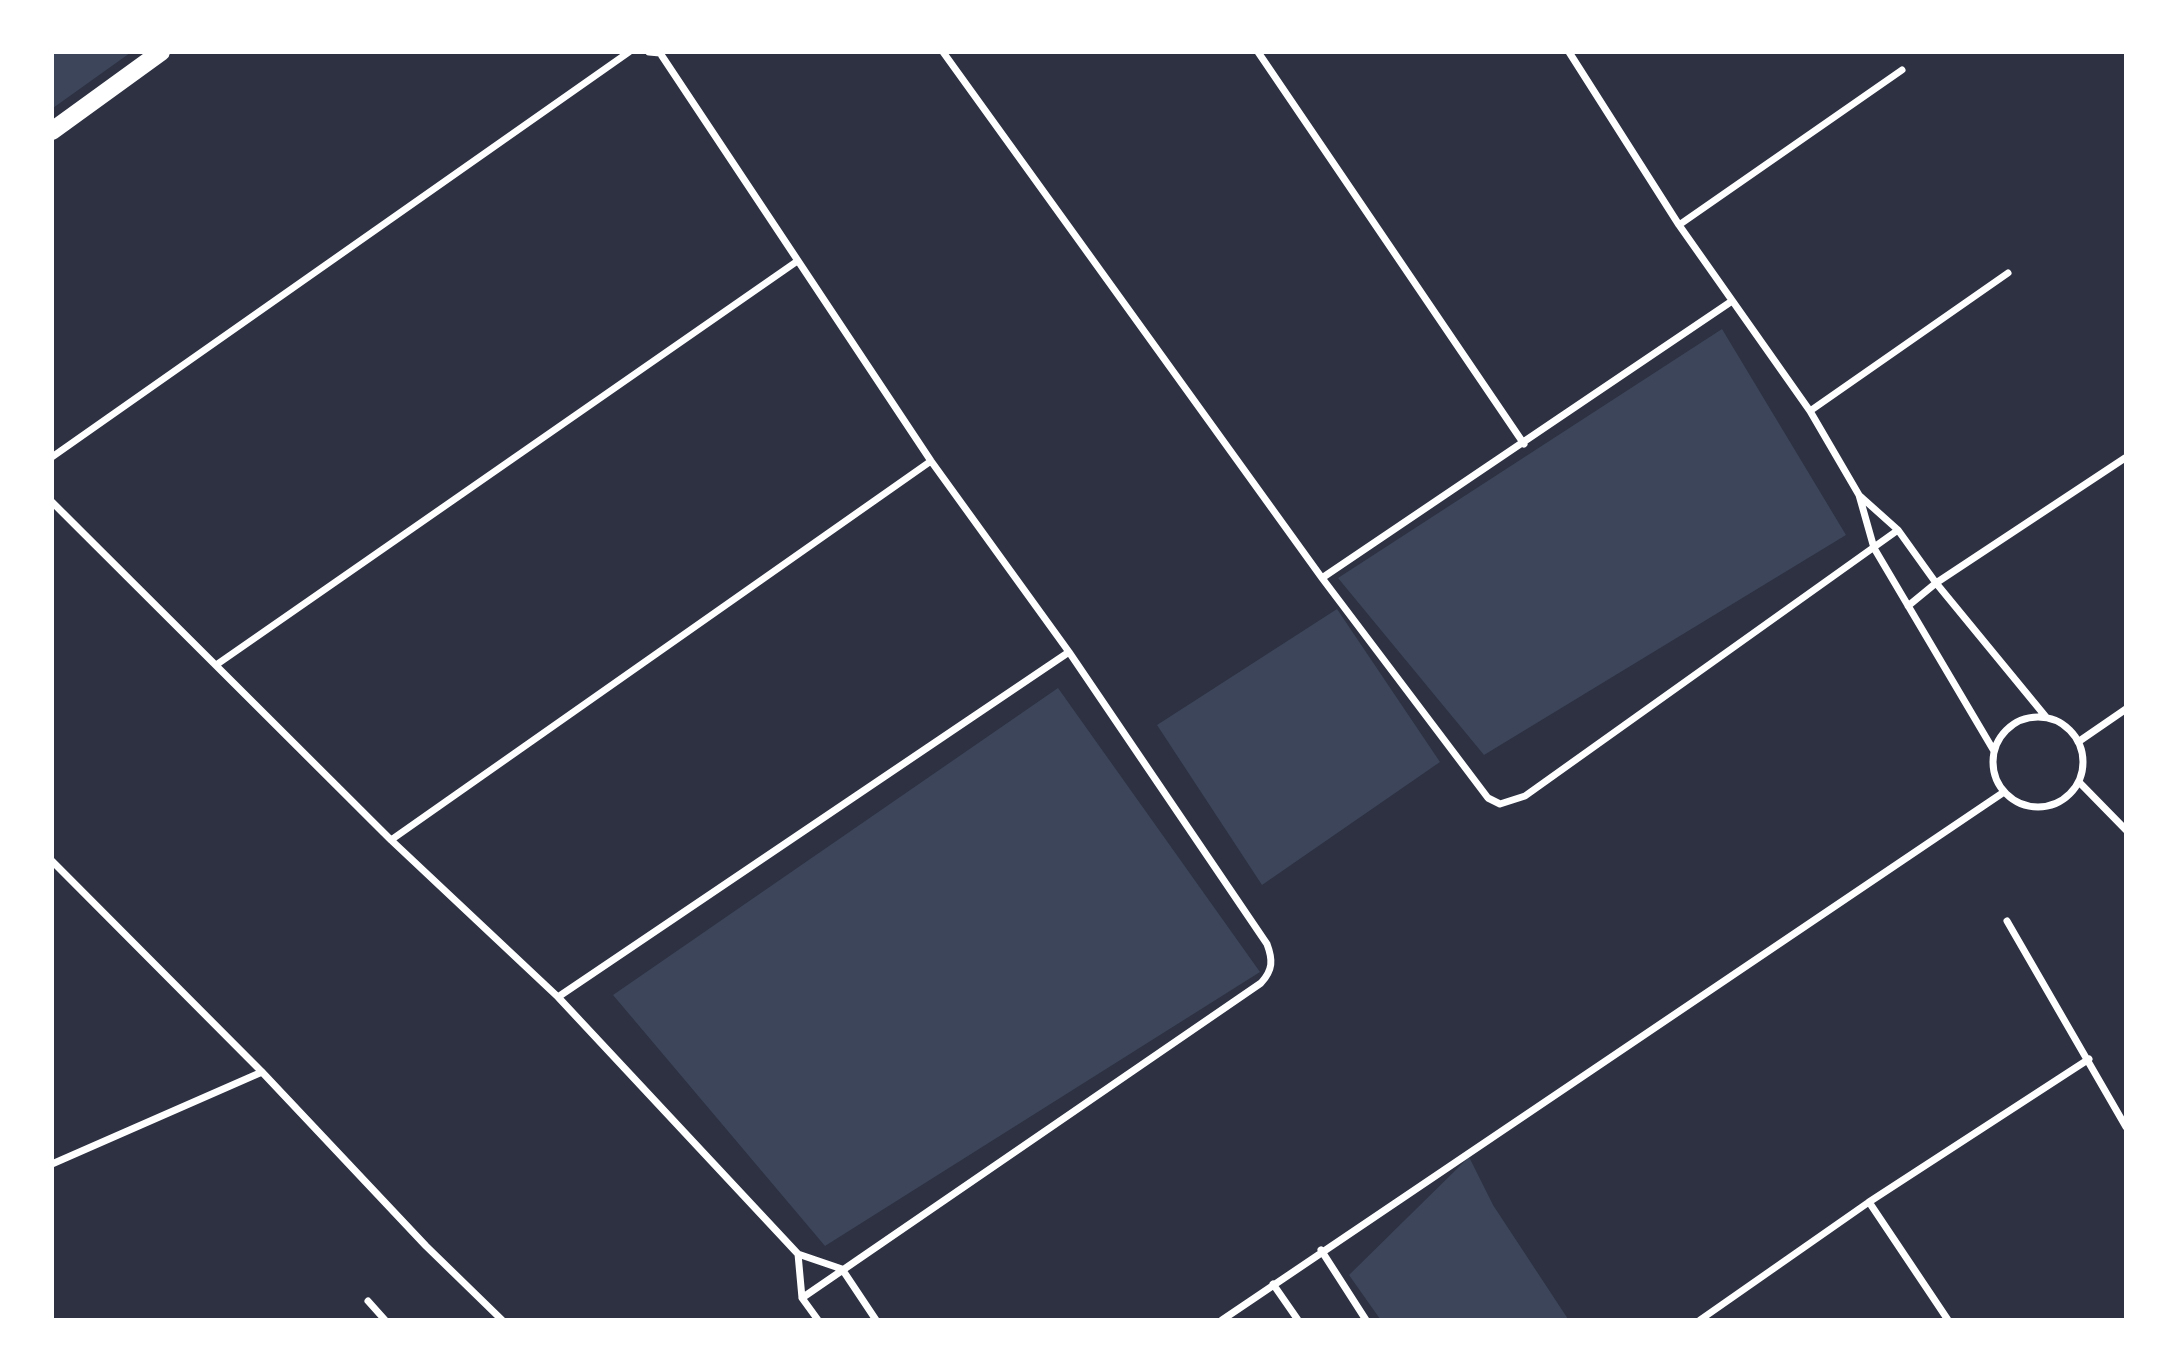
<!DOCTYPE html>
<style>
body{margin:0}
#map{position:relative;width:2178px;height:1372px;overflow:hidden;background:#2d3142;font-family:"Noto Sans",sans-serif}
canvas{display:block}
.frame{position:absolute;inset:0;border:54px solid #fff;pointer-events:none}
</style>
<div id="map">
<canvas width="2178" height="1372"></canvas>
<div class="frame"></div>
</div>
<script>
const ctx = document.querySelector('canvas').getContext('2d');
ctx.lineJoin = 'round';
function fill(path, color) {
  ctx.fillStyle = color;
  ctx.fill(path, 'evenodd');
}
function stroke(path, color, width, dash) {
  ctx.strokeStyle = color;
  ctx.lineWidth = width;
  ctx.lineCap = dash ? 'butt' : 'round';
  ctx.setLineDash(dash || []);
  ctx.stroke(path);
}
const green = new Path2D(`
 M53,52H130V53L53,108Z
 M1722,329L1846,535L1484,755L1338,578Z
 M1337,609L1440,762L1262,885L1157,725Z
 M1058,688L1260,972L825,1246L613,995Z
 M1469,1157L1493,1205L1568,1319H1380L1349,1275Z`);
const minor = new Path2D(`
 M649,52L660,53
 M943,52L1322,578L1488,798L1500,804L1525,796L1898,530
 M1258,52L1524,444
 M1569,52L1679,225L1810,411L1859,495L1874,548L1994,751
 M660,53L931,461L1069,652L1267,944C1273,960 1273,970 1261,983L802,1298
 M1679,225L1902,70
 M1810,411L2008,273
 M52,457L629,52
 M1860,496L1898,530L1936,583L2046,717
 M52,502L391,840L558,997L798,1254L842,1269L876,1320
 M1322,578L1732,301
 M1908,606L1936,583L2125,458
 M216,665L796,262
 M1993 762a45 45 0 1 1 90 0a45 45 0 1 1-90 0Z
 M2078,742L2126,709
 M2079,782L2126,830
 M391,840L931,461
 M52,861L262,1072L426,1246L502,1320
 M2007,921L2126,1127
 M558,997L1069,652
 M52,1164L262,1072
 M1869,1202L1948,1320
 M1321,1250L1366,1320
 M798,1254L802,1298L818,1320
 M1273,1284L1298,1320
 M368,1301L385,1320
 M1222,1320L2004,792
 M1700,1320L1869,1202L2089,1059`);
const primary = new Path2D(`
 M52,131L161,52`);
fill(green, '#3c4559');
stroke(minor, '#fff', 7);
stroke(primary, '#fff', 18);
</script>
